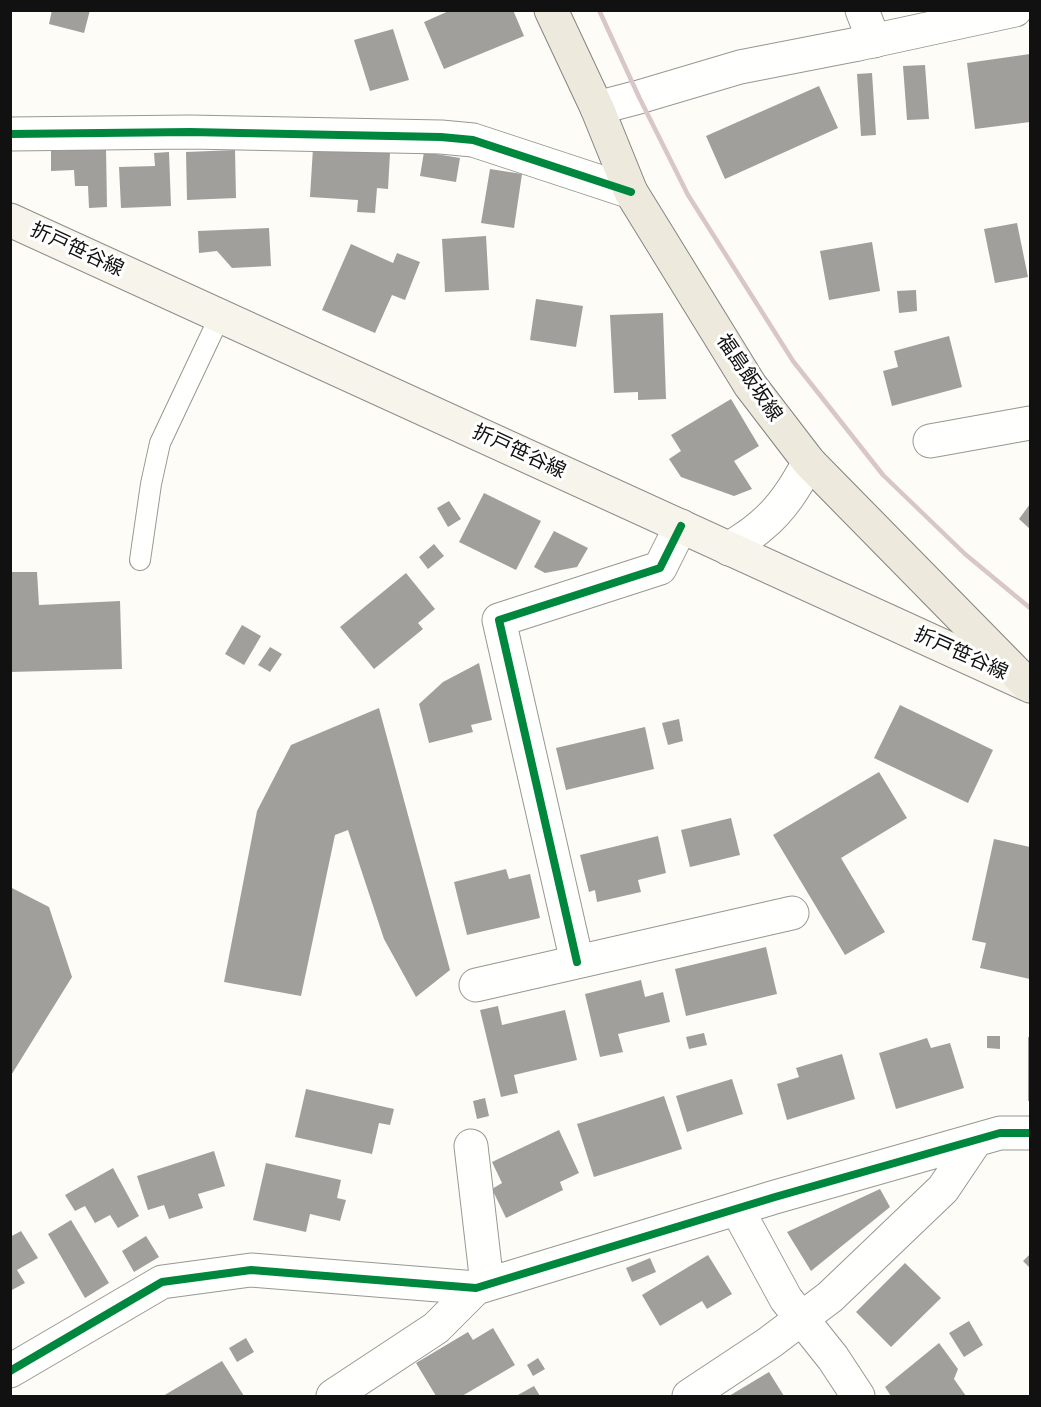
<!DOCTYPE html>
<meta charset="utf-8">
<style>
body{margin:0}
#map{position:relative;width:1041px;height:1407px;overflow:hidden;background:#fdfcf7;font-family:"Noto Serif",serif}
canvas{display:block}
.frame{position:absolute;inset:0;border:12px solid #111;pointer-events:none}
</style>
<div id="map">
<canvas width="1041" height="1407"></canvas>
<div class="frame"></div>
</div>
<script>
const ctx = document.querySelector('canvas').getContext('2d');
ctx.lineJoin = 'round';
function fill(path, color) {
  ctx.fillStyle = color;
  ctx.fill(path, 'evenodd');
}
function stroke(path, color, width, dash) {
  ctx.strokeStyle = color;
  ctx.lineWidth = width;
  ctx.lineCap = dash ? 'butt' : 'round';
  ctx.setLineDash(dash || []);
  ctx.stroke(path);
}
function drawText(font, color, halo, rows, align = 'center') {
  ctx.font = font + ' "Noto Serif","Noto Sans JP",serif';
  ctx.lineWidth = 6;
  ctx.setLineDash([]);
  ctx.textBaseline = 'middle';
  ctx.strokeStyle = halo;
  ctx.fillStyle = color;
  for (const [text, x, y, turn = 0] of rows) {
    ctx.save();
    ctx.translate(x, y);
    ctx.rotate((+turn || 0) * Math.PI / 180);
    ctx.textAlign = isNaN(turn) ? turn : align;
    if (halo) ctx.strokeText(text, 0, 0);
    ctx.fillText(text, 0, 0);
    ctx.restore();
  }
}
const building = new Path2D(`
 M52,10H90L84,33L49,24Z
 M451,10H513L524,36L444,69L424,22Z
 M393,29L409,80L370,91L354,40Z
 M1030,54V122L975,129L967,63Z
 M925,65L929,119L907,120L903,66Z
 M872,73L876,135L861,136L857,74Z
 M819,86L838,128L725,179L706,136Z
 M106,148L107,207L89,208L88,186H75L74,170L51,171V151Z
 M313,148L390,153L388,189L377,188L375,213L357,212L358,200L310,197Z
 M235,150L236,198L187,200L186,152Z
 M169,152L171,206L121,208L119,167L155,166L154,153Z
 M424,152L460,158L456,182L420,176Z
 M490,169L522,174L514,228L481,223Z
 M1017,223L1028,277L995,283L984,229Z
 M269,228L271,266L232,268L217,251L199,253L198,231Z
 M486,236L489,290L445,292L442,239Z
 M872,242L880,291L829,300L820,251Z
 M351,244L393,263L397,253L420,262L405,300L392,295L375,333L322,310Z
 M916,290L917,311L899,313L897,291Z
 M536,299L583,306L576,347L530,340Z
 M663,313L666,399L638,400V392L614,393L610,315Z
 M949,336L962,387L892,406L883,371L898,367L894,351Z
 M731,399L759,446L734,461L752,489L734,496L681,477L669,459L681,451L671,435Z
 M484,493L541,521L516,570L459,542Z
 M449,501L461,519L448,527L437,508Z
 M1030,504V529L1019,519Z
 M554,531L588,548L577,567L545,573L534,567Z
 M434,544L444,556L428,569L419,557Z
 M10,572H37L39,605L120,601L122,669L10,672Z
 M406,573L435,609L418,623L423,629L374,669L340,627Z
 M242,625L261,636L244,665L225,654Z
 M270,647L282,654L270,672L258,665Z
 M479,663L492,720L471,725L473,732L429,743L419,704L443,682Z
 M900,705L993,750L968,803L874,758Z
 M379,708L450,970L416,997L384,939L348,830L335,835L301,996L224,982L257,811L291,745Z
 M679,719L683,741L668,745L662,723Z
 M645,727L654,769L566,790L556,748Z
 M879,772L907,818L841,858L885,932L845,955L773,835Z
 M731,818L740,855L690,867L681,830Z
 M658,836L666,873L638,880L641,892L597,902L595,890L589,892L580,855Z
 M994,839L1030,847V979L980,968L986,943L972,940Z
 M506,869L509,879L530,874L540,918L467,935L454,882Z
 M10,887L49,907L72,977L10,1077Z
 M766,947L777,994L686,1016L675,969Z
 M641,980L645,997L663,992L670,1022L618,1034L623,1052L600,1057L585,994Z
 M498,1006L502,1025L565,1010L577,1060L514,1075L518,1093L501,1097L480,1010Z
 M704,1033L707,1045L689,1049L686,1037Z
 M987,1036H1000V1049L987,1048Z
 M1028,1037H1030V1101H1028Z
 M927,1038L931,1048L950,1043L964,1088L896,1109L879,1053Z
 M842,1054L855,1099L787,1120L777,1084L799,1077L796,1068Z
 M732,1079L743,1114L687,1132L676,1096Z
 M306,1089L394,1109L390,1125L379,1123L372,1154L295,1137Z
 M664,1096L682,1149L594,1177L577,1124Z
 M485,1098L489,1116L477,1119L473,1101Z
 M559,1130L579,1173L560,1182L563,1190L506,1218L492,1189L502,1183L492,1162Z
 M214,1151L225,1186L198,1194L203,1208L169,1219L164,1205L148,1210L137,1176Z
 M266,1163L341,1180L337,1198L346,1200L340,1221L310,1214L306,1232L253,1220Z
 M113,1168L139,1216L118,1228L110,1215L95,1223L85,1206L75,1211L65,1195Z
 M880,1189L890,1207L811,1271L787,1232Z
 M71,1220L109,1283L85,1298L48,1234Z
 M21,1231L38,1258L17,1270L25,1283L10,1291V1237Z
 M146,1236L159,1257L134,1272L122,1251Z
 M1030,1254V1268L1023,1261Z
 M708,1255L732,1294L707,1309L702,1301L660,1326L642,1295Z
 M650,1258L656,1272L632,1282L626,1268Z
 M905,1263L941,1298L891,1347L856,1312Z
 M969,1321L983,1345L964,1357L949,1333Z
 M493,1328L515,1365L462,1396H436L416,1363L468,1332L473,1340Z
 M246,1338L254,1352L237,1362L229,1348Z
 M939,1343L958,1369L954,1379L966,1396H891L885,1387Z
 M538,1358L545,1369L533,1376L527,1365Z
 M222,1361L244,1396H163Z
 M769,1372L784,1396H729Z
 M534,1386L540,1396H516Z`);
const service = new Path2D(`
 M140,560L151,484L160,443L220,316`);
const minor = new Path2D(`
 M862,10L874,41
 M597,108L639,97L740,67L858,44
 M10,134L190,132L441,137L473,140L631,192
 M930,441L1030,423
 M729,549C740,541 751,535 761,526C782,509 796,486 809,462
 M577,962L499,620L660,568L681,526
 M476,985L792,913
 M471,1146L487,1284
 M737,1209L786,1299L833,1358L858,1396
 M10,1371L162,1282L251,1270L476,1288L775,1197L1000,1133H1030
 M333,1396L436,1328L476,1288
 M689,1396L769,1343L830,1297L943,1189L976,1140`);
const tertiary = new Path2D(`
 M858,44L1015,10`);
const secondary = new Path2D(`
 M10,220L1026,684`);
const primary = new Path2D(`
 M551,10L597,108L631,192L750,385L809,462L1027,684L1030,686`);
const rail = new Path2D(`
 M599,10L639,97L688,195L793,361L883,475L965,554L1030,608`);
const cycleway = new Path2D(`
 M10,134L190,132L441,137L473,140L631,192
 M577,962L499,620L660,568L681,526
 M10,1371L162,1282L251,1270L476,1288L775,1197L1000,1133H1030`);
const streetNames = [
 ["折戸笹谷線",77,250,25],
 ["福島飯坂線",749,378,56],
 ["折戸笹谷線",519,452,25],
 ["折戸笹谷線",961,654,24]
];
fill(building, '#a19f9c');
stroke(service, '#979795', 22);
stroke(minor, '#979795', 35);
stroke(tertiary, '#979795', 35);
stroke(secondary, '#8e8d8b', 35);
stroke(primary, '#858482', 35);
stroke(service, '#fffffe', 20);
stroke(minor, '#fffffe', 33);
stroke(tertiary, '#fffffe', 33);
stroke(secondary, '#f6f4eb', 33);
stroke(primary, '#ede9dc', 33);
stroke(rail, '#d9c6c7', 4.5);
stroke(cycleway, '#00873e', 8);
drawText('20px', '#111', '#fff', streetNames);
</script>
